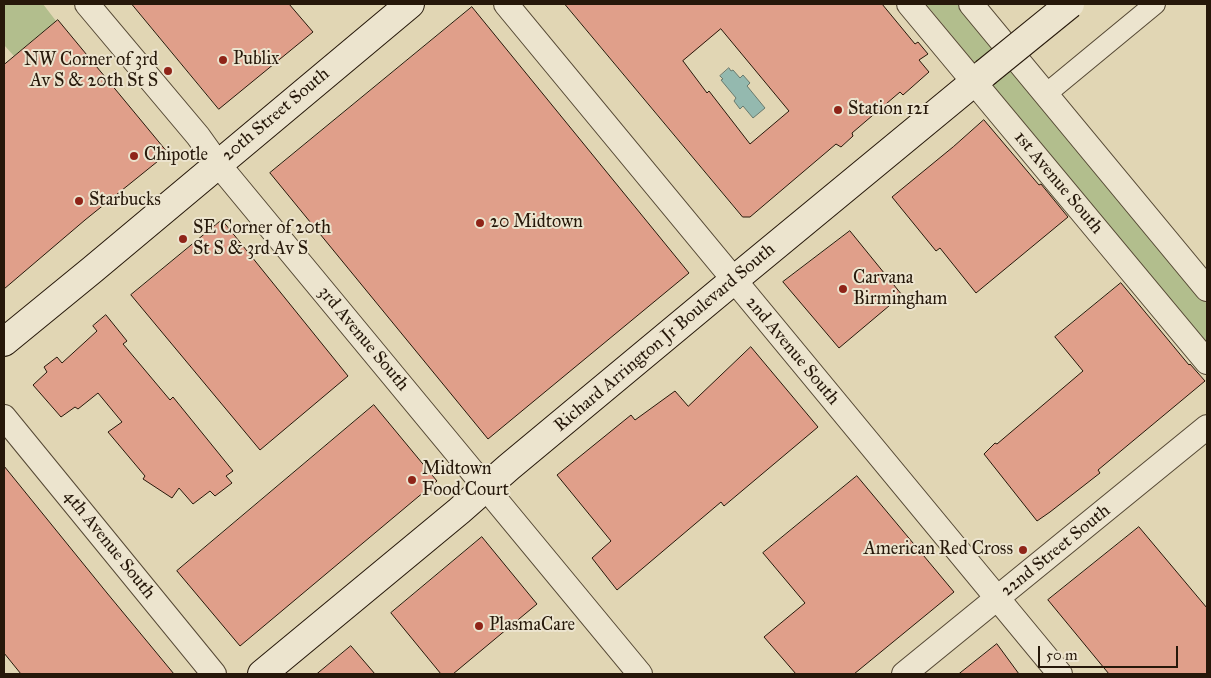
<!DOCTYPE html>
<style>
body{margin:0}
#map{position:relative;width:1211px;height:678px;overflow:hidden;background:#e1d6b4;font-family:"IM FELL Great Primer",serif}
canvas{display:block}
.frame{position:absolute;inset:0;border:5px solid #26180a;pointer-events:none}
.scale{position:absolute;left:1038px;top:646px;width:140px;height:22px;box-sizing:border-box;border:2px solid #26180a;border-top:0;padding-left:6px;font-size:15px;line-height:18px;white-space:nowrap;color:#26180a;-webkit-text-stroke:4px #ece4ce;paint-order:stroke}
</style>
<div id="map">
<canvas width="1211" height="678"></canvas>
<div class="frame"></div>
<div class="scale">50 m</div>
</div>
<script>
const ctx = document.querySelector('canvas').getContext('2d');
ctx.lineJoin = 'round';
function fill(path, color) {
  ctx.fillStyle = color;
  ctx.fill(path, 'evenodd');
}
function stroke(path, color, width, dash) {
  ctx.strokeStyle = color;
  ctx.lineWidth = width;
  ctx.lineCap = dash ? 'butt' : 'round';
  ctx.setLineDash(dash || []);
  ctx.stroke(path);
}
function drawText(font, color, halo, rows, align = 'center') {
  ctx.font = font + ' "IM FELL Great Primer",serif';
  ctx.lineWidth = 4;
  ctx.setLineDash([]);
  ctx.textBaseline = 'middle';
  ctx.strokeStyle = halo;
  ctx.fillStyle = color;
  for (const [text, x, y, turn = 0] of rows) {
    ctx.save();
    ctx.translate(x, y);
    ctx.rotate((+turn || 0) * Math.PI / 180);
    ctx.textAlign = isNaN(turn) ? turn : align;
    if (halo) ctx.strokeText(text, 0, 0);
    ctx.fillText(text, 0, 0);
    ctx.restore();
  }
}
const green = new Path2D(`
 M4,4H43L56,21L14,56L4,45Z
 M926,4H959L1207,304V344Z`);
const water = new Path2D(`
 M729,68L731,71L733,70L740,78L743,75L750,83L747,86L765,108L753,118L743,106L740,109L734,101L736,98L721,80L723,79L720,76Z`);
const building = new Path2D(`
 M132,4H289L313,32L219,109Z
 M565,4H882L915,44L918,42L928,54L919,60L929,72L903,95L900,92L852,133L853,136L841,147L836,144L750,217H743ZM721,29L789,111L750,144L709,91L707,93L683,61Z
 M472,7L689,273L488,439L270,173Z
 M58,20L168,153L85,220L4,289V65Z
 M984,120L1039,185L1041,184L1068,217L976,293L940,248L936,251L892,197L953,147Z
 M222,220L348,376L260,450L131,295Z
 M850,231L902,295L839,348L783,282Z
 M1121,283L1189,365L1190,364L1205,381L1098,470L1100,473L1050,512L1037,521L984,454L995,443L997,444L1083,371L1055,337Z
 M106,315L127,341L123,344L170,400L173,397L233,471L226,476L232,483L215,496L210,491L193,504L179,488L172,498L143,479L145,476L108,432L122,422L98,393L78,409L75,407L61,417L33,385L47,372L44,367L57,357L62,363L97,331L93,326Z
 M751,347L818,427L724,506L721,502L617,590L592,558L611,541L557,475L631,415L635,420L675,391L688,406Z
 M374,405L437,481L240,646L177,571Z
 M4,466L107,593L174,674H21L4,653Z
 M857,476L954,592L854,674H796L764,637L805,603L763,553Z
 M1139,527L1207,608V674H1109L1048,600Z
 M482,537L537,604L453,674H441L391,613Z
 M997,644L1019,674H959Z
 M351,646L375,674H317Z`);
const minor = new Path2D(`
 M1046,94L1155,4`);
const tertiary = new Path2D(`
 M87,4L198,136L218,164L640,674
 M506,4C690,228 875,451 1060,674
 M909,4L1207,362
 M971,4L1207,289
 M4,417L214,674
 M904,674L1207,427`);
const secondary = new Path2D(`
 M4,342L92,270L410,4
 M262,674L459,511L509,467L734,280L985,73`);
const secondaryBridge = new Path2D(`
 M985,73L1070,4`);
const markers = [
 [223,60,5,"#8f2418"],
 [168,71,5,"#8f2418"],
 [838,110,5,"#8f2418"],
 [134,156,5,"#8f2418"],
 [79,201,5,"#8f2418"],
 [480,223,5,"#8f2418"],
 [183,239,5,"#8f2418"],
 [843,289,5,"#8f2418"],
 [412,480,5,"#8f2418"],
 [1023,550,5,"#8f2418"],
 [479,626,5,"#8f2418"]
];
const poiNames = [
 ["Publix",233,60],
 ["NW Corner of 3rd",158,61,"right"],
 ["Av S & 20th St S",158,82,"right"],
 ["Station 121",848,110],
 ["Chipotle",144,156],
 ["Starbucks",89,201],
 ["20 Midtown",490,223],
 ["SE Corner of 20th",193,229],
 ["St S & 3rd Av S",193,250],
 ["Carvana",853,279],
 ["Birmingham",853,300],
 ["Midtown",422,470],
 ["Food Court",422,491],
 ["American Red Cross",1013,550,"right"],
 ["PlasmaCare",489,626]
];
const streetNames = [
 ["20th Street South",276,115,-40],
 ["1st Avenue South",1058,183,50],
 ["Richard Arrington Jr Boulevard South",665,338,-40],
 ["3rd Avenue South",363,339,50],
 ["2nd Avenue South",792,351,50],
 ["4th Avenue South",109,545,51],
 ["22nd Street South",1056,551,-39]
];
fill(green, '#b2be8d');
fill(water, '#94b9af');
stroke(water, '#68796d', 1);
fill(building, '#e09f8a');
stroke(building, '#26180a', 1);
stroke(minor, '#554834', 22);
stroke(tertiary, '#554834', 26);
stroke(secondary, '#26180a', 30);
stroke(minor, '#ece4ce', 20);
stroke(tertiary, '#ece4ce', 24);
stroke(secondary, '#ece4ce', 28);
stroke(secondaryBridge, '#26180a', 30, []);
stroke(secondaryBridge, '#ece4ce', 28);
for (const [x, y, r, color] of markers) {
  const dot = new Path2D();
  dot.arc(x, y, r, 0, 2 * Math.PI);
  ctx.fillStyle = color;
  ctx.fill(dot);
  stroke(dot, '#ece4ce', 2);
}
drawText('18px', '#26180a', '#ece4ce', poiNames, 'left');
drawText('18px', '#26180a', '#ece4ce', streetNames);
</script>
